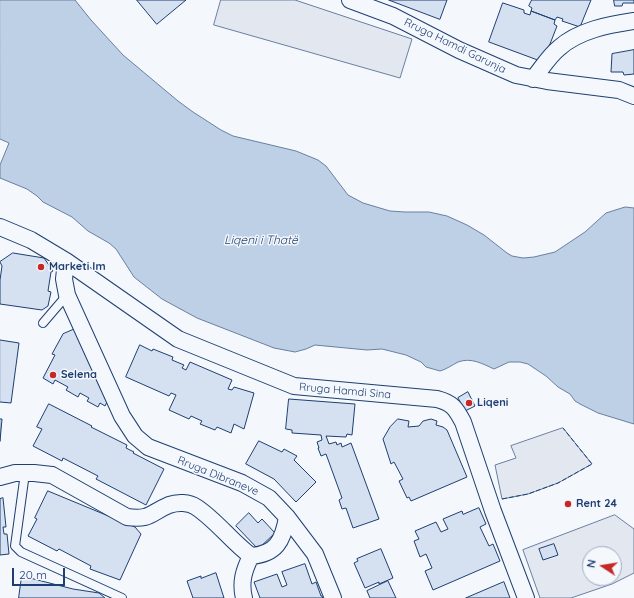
<!DOCTYPE html>
<meta charset="utf-8">
<style>
body{margin:0}
#map{position:relative;width:634px;height:598px;overflow:hidden;background:#f4f7fb;font-family:Quicksand,sans-serif}
canvas{display:block}
.north{position:absolute;left:582px;top:546px;width:40px;height:40px;box-sizing:border-box;background:#f4f7fb;border:1px solid #9eadc5;border-radius:50%;rotate:282deg;font-size:11px;font-weight:700;line-height:16px;text-align:center;color:#1d3f73}
.north::after{content:'';display:block;margin:auto;width:14px;height:18px;background:#c62828;clip-path:polygon(50% 0,100% 100%,50% 72%,0 100%)}
.scale{position:absolute;left:12px;top:568px;width:53px;height:18px;box-sizing:border-box;border:2px solid #1d3f73;border-top:0;padding-left:5px;font-size:12px;line-height:14px;white-space:nowrap;color:#1d3f73;-webkit-text-stroke:3px #f4f7fb;paint-order:stroke}
</style>
<div id="map">
<canvas width="634" height="598"></canvas>
<div class="north">N</div>
<div class="scale">20 m</div>
</div>
<script>
const ctx = document.querySelector('canvas').getContext('2d');
ctx.lineJoin = 'round';
function fill(path, color) {
  ctx.fillStyle = color;
  ctx.fill(path, 'evenodd');
}
function stroke(path, color, width, dash) {
  ctx.strokeStyle = color;
  ctx.lineWidth = width;
  ctx.lineCap = dash ? 'butt' : 'round';
  ctx.setLineDash(dash || []);
  ctx.stroke(path);
}
function drawText(font, color, halo, rows, align = 'center') {
  ctx.font = font + ' Quicksand,sans-serif';
  ctx.lineWidth = 3;
  ctx.setLineDash([]);
  ctx.textBaseline = 'middle';
  ctx.strokeStyle = halo;
  ctx.fillStyle = color;
  for (const [text, x, y, turn = 0] of rows) {
    ctx.save();
    ctx.translate(x, y);
    ctx.rotate((+turn || 0) * Math.PI / 180);
    ctx.textAlign = isNaN(turn) ? turn : align;
    if (halo) ctx.strokeText(text, 0, 0);
    ctx.fillText(text, 0, 0);
    ctx.restore();
  }
}
const parking = new Path2D(`
 M221,0H295L412,39L400,78L214,25Z
 M563,428L592,464L558,483L528,494L502,499L495,465L516,458L511,446Z
 M615,515L634,529V573L612,584L571,598H540L523,550ZM590,554H614V578H590Z`);
const water = new Path2D(`
 M0,0H75L91,20L123,55L178,101L193,112L221,130L233,136L296,151L318,160L326,166L348,195L363,203L390,211L405,212H429L447,216L467,225L484,235L507,253L512,256L523,258L534,257L555,252L585,232L606,213L625,207L634,208V424L598,413L580,404L575,401L570,394L558,387L546,376L528,364L520,362H509L494,369C483,364 471,357 458,362C452,365 447,369 440,371L426,367L421,362L406,355L382,349L367,350L315,345L306,349L295,352L274,348L197,318L162,299L134,277L116,249L109,243L88,231L72,217L43,202L37,196L27,189L0,178V165L9,143L0,139Z`);
const building = new Path2D(`
 M137,0H186L157,24Z
 M389,0H447L440,19Z
 M532,0H591L580,27L562,21L563,19L557,17L555,20L531,11L532,8L529,6Z
 M614,0H634V3H623L622,6H615Z
 M503,3L524,10V13L530,15L531,11L555,20L554,24L557,26L543,62L489,42Z
 M634,50V74L624,75L623,72H611L612,54Z
 M13,253L44,258L53,271L51,272L48,291L51,292L48,306L42,310L0,304V280L2,266L0,262Z
 M75,329L111,394L105,406L100,403L98,407L87,401L89,398L80,393L78,397L66,390L68,387L55,380L53,384L43,378L55,355L52,354L63,334Z
 M0,340L19,343L11,403L0,402Z
 M140,345L152,351L153,349L173,357L172,360L184,365L182,368L186,370L190,362L232,380L228,389L232,390L234,387L254,393L244,429L234,424L231,433L217,427L215,430L200,424L202,421L191,416L189,419L169,410L176,395L171,393L169,396L126,377Z
 M468,392L475,406L465,411L458,398Z
 M289,399L355,404L352,435L347,434L346,437L326,436L329,444L336,442L337,445L341,443L342,447L351,443L379,519L353,528L346,508L342,509L339,500L342,498L326,454L321,456L318,448H319L317,442L322,440L321,435L292,433V430L286,429Z
 M49,404L92,426L91,427L127,445L126,448L134,452L133,453L164,469L146,505L96,479L98,476L63,458L62,461L33,446L42,429L37,427Z
 M0,419H2L0,441Z
 M398,419L409,421L408,427L419,426L423,421L431,419L437,421L436,425L443,427L447,430L467,477L411,501L409,497L407,498L399,481L403,479L394,462L391,464L383,439L390,427Z
 M259,441L282,452L284,449L297,456L294,460L316,482L296,502L274,479L246,464Z
 M48,491L135,527L141,534L120,580L90,569L91,566L59,549L57,551L28,536L37,519L35,518Z
 M3,498L6,527H3L4,534H7L9,554L0,555V499Z
 M479,508L486,524L480,527L489,546L493,544L500,561L433,590L425,571L432,568L426,554L420,557L414,541L419,539L415,531L436,522L441,532L448,529L443,519L462,511L463,514Z
 M249,513L258,523L262,519L275,533L258,549L236,526Z
 M554,544L558,555L543,560L539,549Z
 M381,549L393,578L379,584V582L365,588L354,563L358,561L357,559Z
 M305,564L312,584L316,582L321,596H322L323,598H260L254,582L277,574L282,587L287,585L282,572Z
 M216,573L224,598H193L187,581L201,576V578Z
 M22,576L73,589L99,593L105,598H19Z
 M388,581L396,598H370L367,591Z
 M504,582L510,598H466Z`);
const service = new Path2D(`
 M43,323L67,295
 M25,473L15,546L21,552L122,598`);
const minor = new Path2D(`
 M350,0L393,16L459,50L516,75L547,81L619,90L634,96
 M533,79C542,68 549,56 559,48C579,30 608,25 634,21
 M0,227L31,240L66,261L178,339L294,386L437,399C453,403 456,409 463,422L493,511L526,598
 M66,261L64,279L67,295L122,416L135,436L148,447L242,483L269,498L287,517L315,554L333,598
 M0,477L15,473H34L52,475L127,517C151,520 150,513 169,505C177,502 189,502 196,507C216,520 231,541 251,556C276,554 283,541 287,517
 M244,598C240,582 244,570 251,556`);
const fence = new Path2D(`
 M502,499L528,494L558,483L592,464L563,428`);
const markers = [
 [41,267,4,"#c62828"],
 [53,375,4,"#c62828"],
 [469,403,4,"#c62828"],
 [568,504,4,"#c62828"]
];
const streetNames = [
 ["Rruga Hamdi Garunja",455,46,26],
 ["Rruga Hamdi Sina",345,391,5],
 ["Rruga Dibraneve",218,476,22]
];
const poiNames = [
 ["Marketi Im",49,267],
 ["Selena",61,375],
 ["Liqeni",477,403],
 ["Rent 24",576,504]
];
const waterNames = [
 ["Liqeni i Thatë",261,240]
];
fill(parking, '#e3e8f0');
stroke(parking, '#687fa3', 1);
fill(water, '#bed0e5');
stroke(water, '#687fa3', 1);
fill(building, '#d5e0f0');
stroke(building, '#1d3f73', 1);
stroke(service, '#1d3f73', 10);
stroke(minor, '#1d3f73', 18);
stroke(service, '#f4f7fb', 8);
stroke(minor, '#f4f7fb', 16);
stroke(fence, '#1d3f73', 1, [5, 2]);
for (const [x, y, r, color] of markers) {
  const dot = new Path2D();
  dot.arc(x, y, r, 0, 2 * Math.PI);
  ctx.fillStyle = color;
  ctx.fill(dot);
  stroke(dot, '#f4f7fb', 1.5);
}
drawText('11px', '#1d3f73', '#f4f7fb', streetNames);
drawText('bold 11px', '#1d3f73', '#f4f7fb', poiNames, 'left');
drawText('italic 12px', '#1d3f73', '#f4f7fb', waterNames);
</script>
